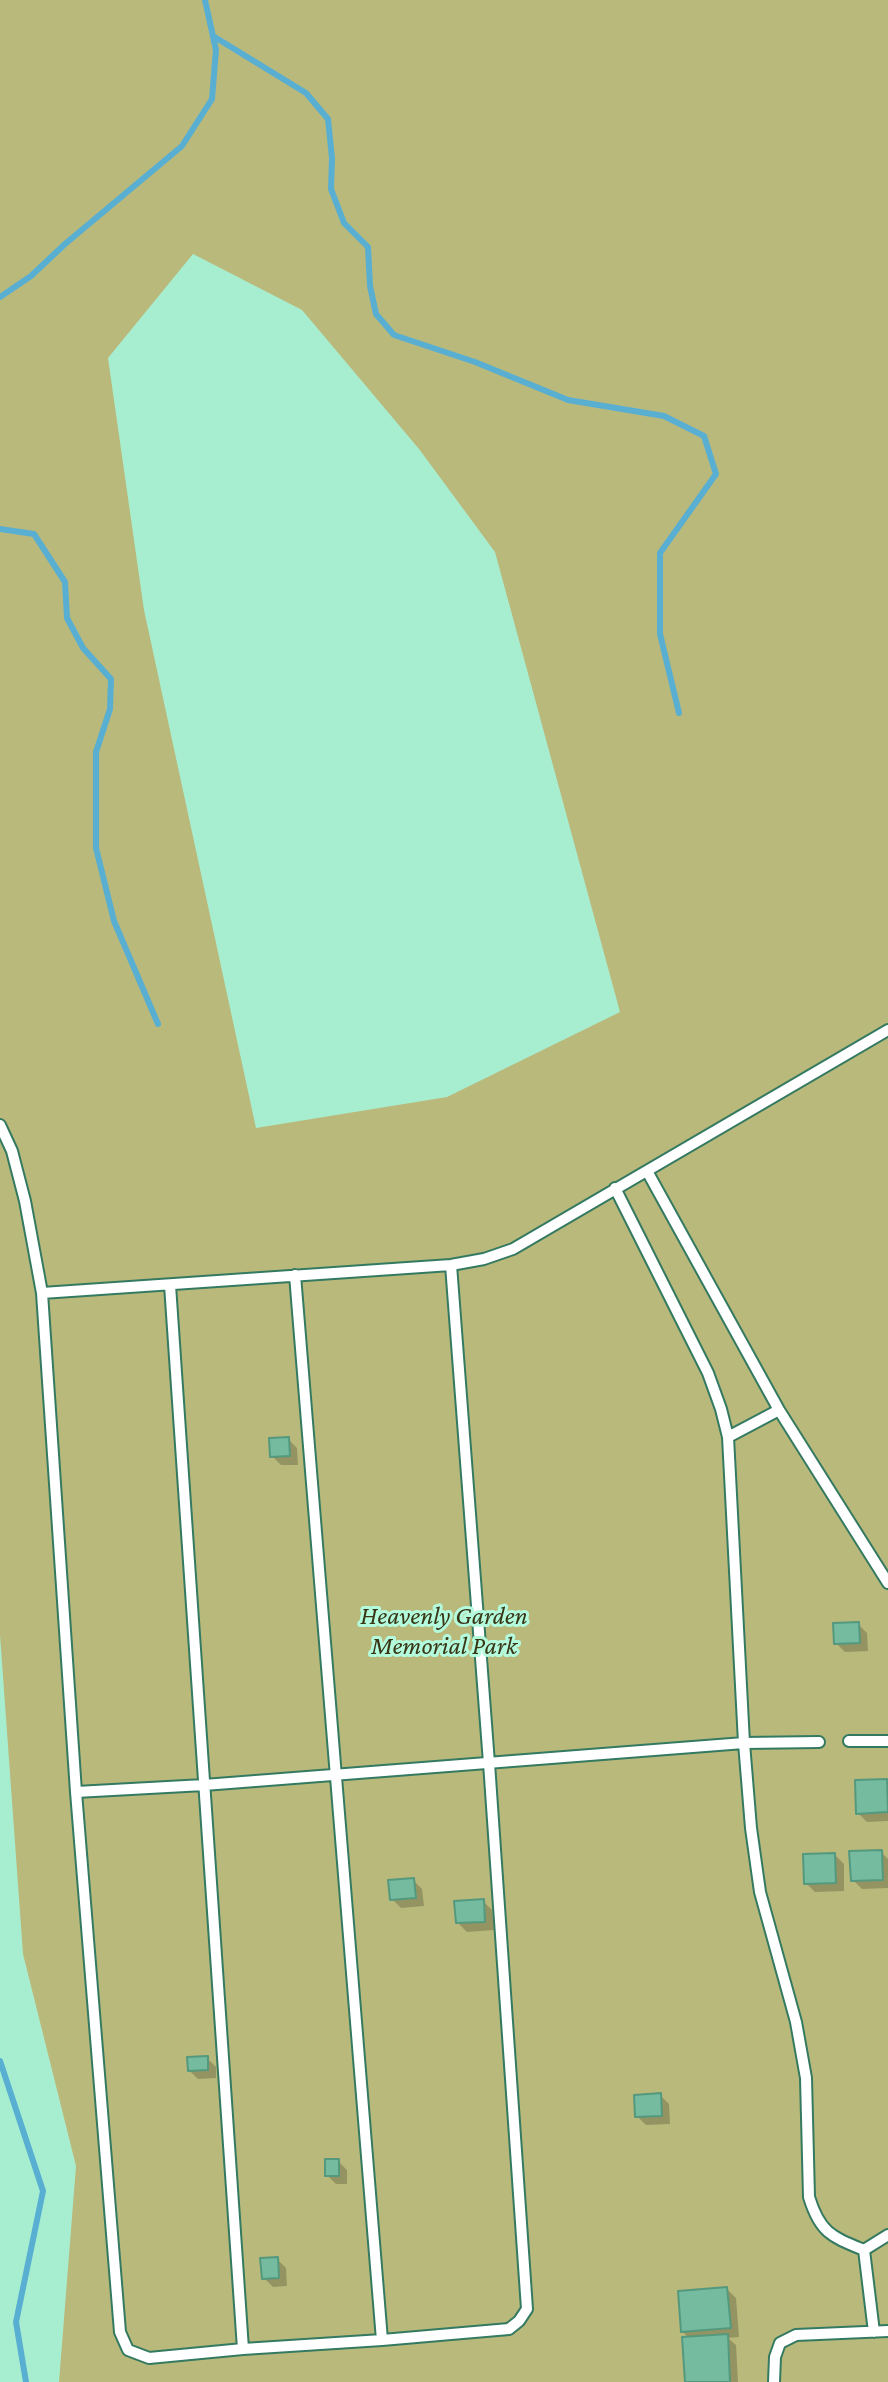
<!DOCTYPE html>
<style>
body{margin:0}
canvas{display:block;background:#a7eed1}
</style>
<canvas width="888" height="2382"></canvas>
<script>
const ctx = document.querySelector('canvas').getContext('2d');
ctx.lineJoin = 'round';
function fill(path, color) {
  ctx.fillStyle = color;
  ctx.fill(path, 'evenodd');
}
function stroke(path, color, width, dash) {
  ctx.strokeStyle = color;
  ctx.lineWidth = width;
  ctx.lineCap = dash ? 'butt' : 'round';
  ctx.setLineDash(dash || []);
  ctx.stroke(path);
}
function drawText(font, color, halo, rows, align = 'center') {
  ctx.font = font + ' "Crimson Pro",serif';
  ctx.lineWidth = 6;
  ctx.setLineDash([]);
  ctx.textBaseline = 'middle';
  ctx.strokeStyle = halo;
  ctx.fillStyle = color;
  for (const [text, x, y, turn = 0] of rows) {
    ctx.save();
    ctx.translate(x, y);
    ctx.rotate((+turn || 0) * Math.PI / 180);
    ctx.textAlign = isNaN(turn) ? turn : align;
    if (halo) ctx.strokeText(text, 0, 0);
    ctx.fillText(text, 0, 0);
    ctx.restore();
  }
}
const green = new Path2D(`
 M0,0H888V2382H59L76,2166L23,1954L0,1635ZM193,254L302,310L419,449L495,552L620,1012L447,1097L256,1128L144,610L108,358Z`);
const shadow = new Path2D(`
 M288,1439L297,1448L298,1465H281L272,1456Z
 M858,1624L867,1633L868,1651L845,1652L836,1643Z
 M886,1781L888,1783V1821L867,1822L858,1813Z
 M881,1852L888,1859V1888L862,1889L853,1880Z
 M835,1855L844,1864V1891L815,1892L806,1883Z
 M413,1880L422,1889L424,1906L401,1908L392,1899Z
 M483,1901L492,1910L494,1930L467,1932L458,1923Z
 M207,2058L216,2067V2078L198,2079L189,2070Z
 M660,2095L669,2104L670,2124L646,2125L637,2116Z
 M338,2161L347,2170V2184H336L327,2175Z
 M277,2259L286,2268L287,2286L273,2287L264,2278Z
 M727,2289L736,2298L739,2337L728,2338L736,2345L738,2382H687L690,2339L683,2332Z`);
const stream = new Path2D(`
 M213,36L306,93L328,119L332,158L331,189L344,223L368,247L370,286L376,314L394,335L475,362L568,400L664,416L704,436L716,474L660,553V634L679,713
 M0,297L31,276L65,244L182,146L212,99L216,50L205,0
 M0,529L34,534L65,582L67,618L83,648L111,679L110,709L96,752V848L114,921L158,1024
 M0,2061L43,2191L16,2322L26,2382`);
const building = new Path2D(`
 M289,1437L290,1456L270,1457L269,1438Z
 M859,1622L860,1643L834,1644L833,1623Z
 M887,1779L888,1812L856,1814L855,1780Z
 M882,1850L883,1880L851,1881L849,1851Z
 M835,1853L836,1883L804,1884L803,1854Z
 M414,1878L416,1898L390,1900L388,1880Z
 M484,1899L485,1922L456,1923L454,1901Z
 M208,2056V2070L188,2071L187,2057Z
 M661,2093L662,2116L635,2117L634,2095Z
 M325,2159H339V2176H325Z
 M278,2257L279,2278L262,2279L260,2258Z
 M727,2287L731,2328L681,2332L678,2291Z
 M728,2334L730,2382H685L682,2337Z`);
const lane = new Path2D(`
 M0,1125L12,1151L25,1201L42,1293L76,1792L120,2332L128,2350L149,2358L243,2349L382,2340L509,2329L519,2321L527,2309L489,1763L451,1265
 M647,1171L779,1410L888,1583
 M615,1188L708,1373L721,1409L728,1437L744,1743L751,1828L760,1892L796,2022L806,2078L809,2197C820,2233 832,2237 864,2250L888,2235
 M295,1275L382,2340
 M170,1285L243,2349
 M42,1293L451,1265L484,1259L513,1249L888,1030
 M728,1437L779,1410
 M849,1741H888
 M76,1792L204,1785L744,1743L819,1742
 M864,2250L874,2332
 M774,2382L775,2357L780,2343L796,2335L888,2331`);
const parkNames = [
 ["Heavenly Garden",444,1616],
 ["Memorial Park",444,1646]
];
fill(green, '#bab97c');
fill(shadow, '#0003');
stroke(stream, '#58afd2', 6);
fill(building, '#75bb9f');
stroke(building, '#54997e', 2);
stroke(lane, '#347a60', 14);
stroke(lane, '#fff', 10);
drawText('italic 26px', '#383615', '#b4fbde', parkNames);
</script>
